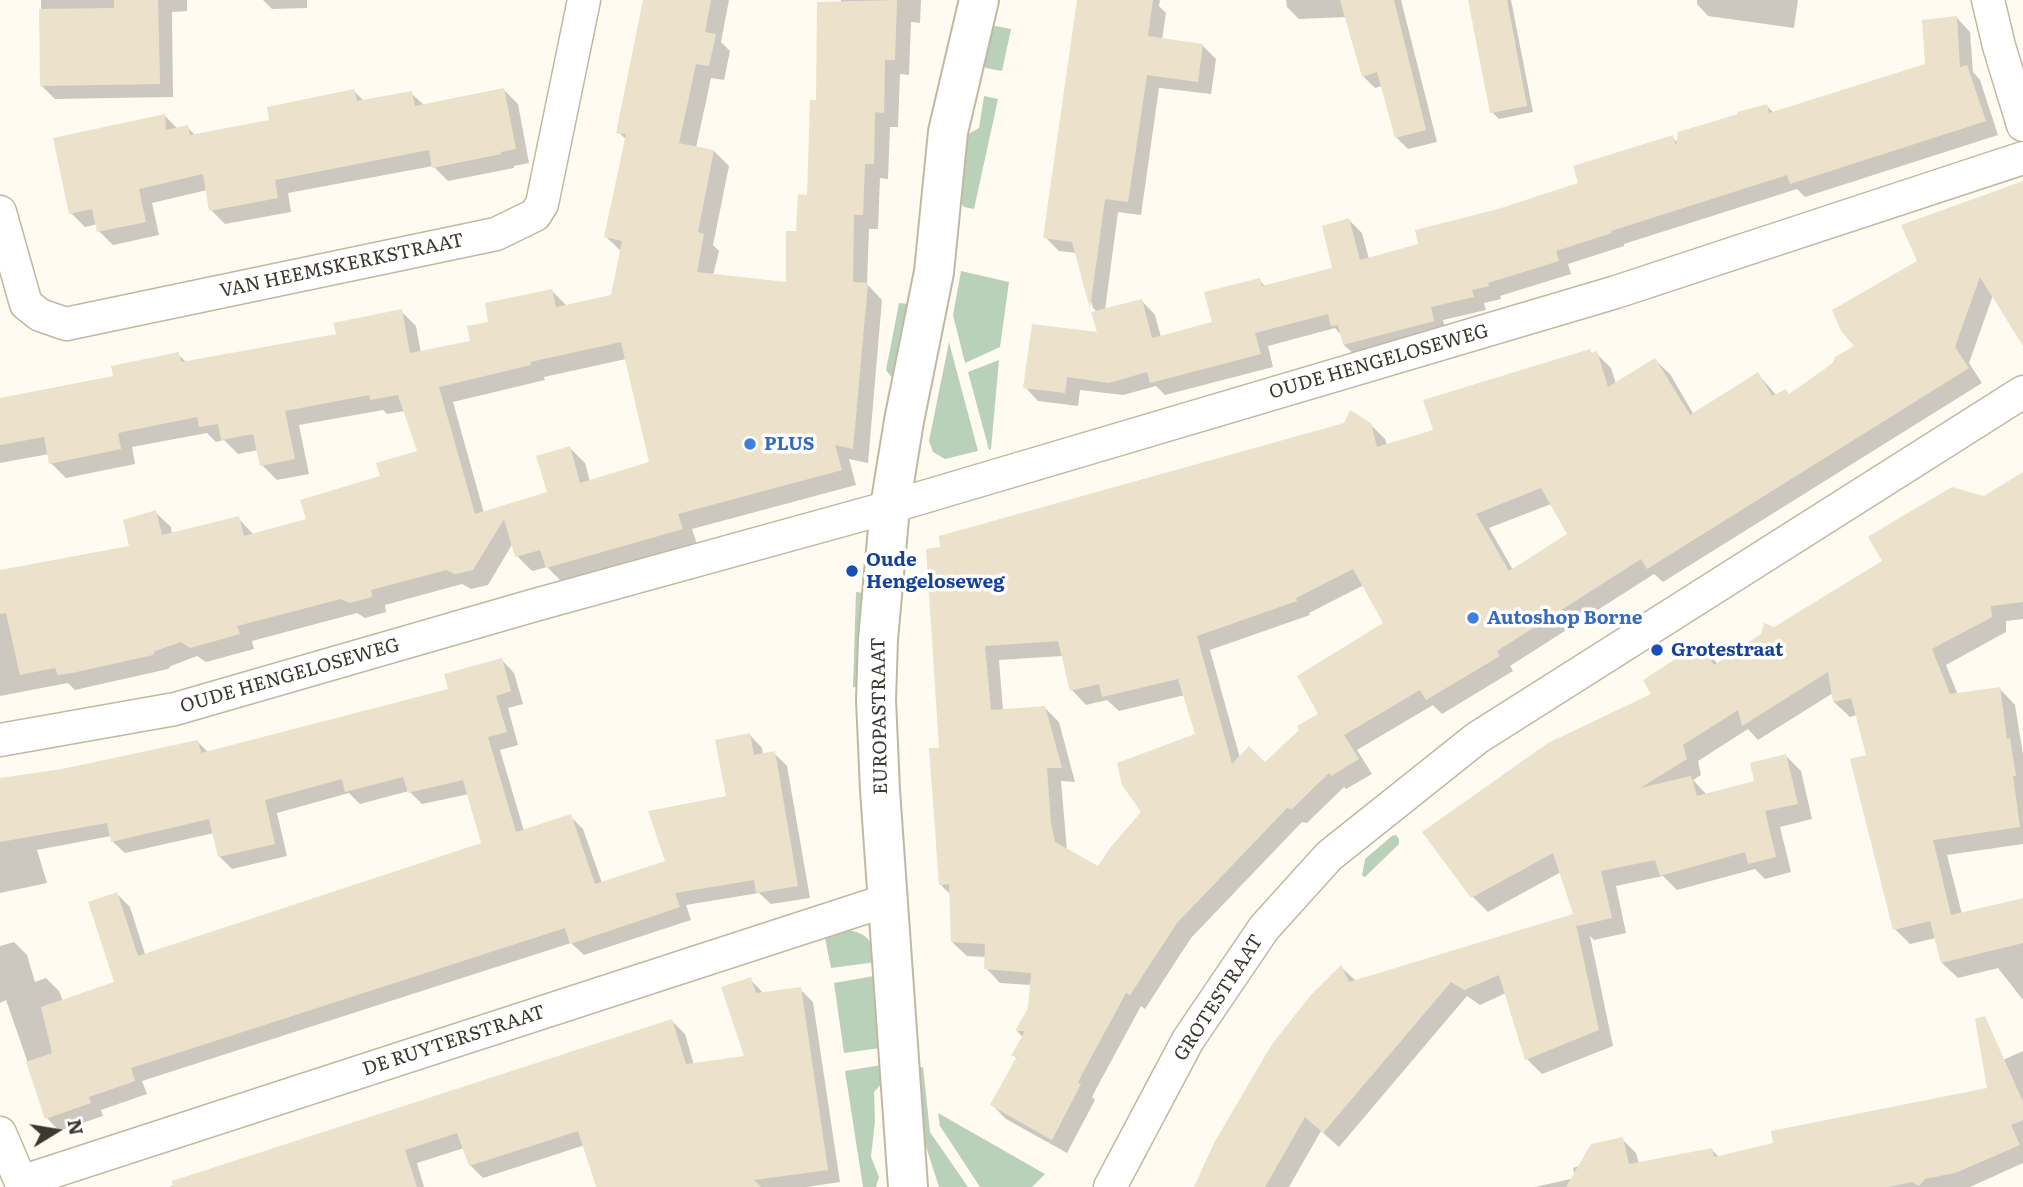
<!DOCTYPE html>
<style>
body{margin:0}
#map{position:relative;width:2023px;height:1187px;overflow:hidden;background:#fffbf1;font-family:Literata,serif}
canvas{display:block}
.north{position:absolute;left:21px;top:1096px;width:70px;height:70px;-webkit-text-stroke:5px #fff;paint-order:stroke;rotate:79deg;font-size:19px;font-weight:700;line-height:28px;text-align:center;color:#3c382f}
.north::after{content:'';display:block;margin:auto;width:24px;height:32px;background:#3c382f;clip-path:polygon(50% 0,100% 100%,50% 72%,0 100%)}
</style>
<div id="map">
<canvas width="2023" height="1187"></canvas>
<div class="north">N</div>
</div>
<script>
const ctx = document.querySelector('canvas').getContext('2d');
ctx.lineJoin = 'round';
function fill(path, color) {
  ctx.fillStyle = color;
  ctx.fill(path, 'evenodd');
}
function stroke(path, color, width, dash) {
  ctx.strokeStyle = color;
  ctx.lineWidth = width;
  ctx.lineCap = dash ? 'butt' : 'round';
  ctx.setLineDash(dash || []);
  ctx.stroke(path);
}
function drawText(font, color, halo, rows, align = 'center') {
  ctx.font = font + ' Literata,serif';
  ctx.lineWidth = 7;
  ctx.setLineDash([]);
  ctx.textBaseline = 'middle';
  ctx.strokeStyle = halo;
  ctx.fillStyle = color;
  for (const [text, x, y, turn = 0] of rows) {
    ctx.save();
    ctx.translate(x, y);
    ctx.rotate((+turn || 0) * Math.PI / 180);
    ctx.textAlign = isNaN(turn) ? turn : align;
    if (halo) ctx.strokeText(text, 0, 0);
    ctx.fillText(text, 0, 0);
    ctx.restore();
  }
}
const green = new Path2D(`
 M995,26L1011,29L1002,71L986,68L980,61L986,31Z
 M984,96L998,99L974,209L964,207L958,199L965,136L979,128Z
 M961,271L1009,282L1000,347L965,363L953,315Z
 M899,303L908,304L893,379L886,370Z
 M949,342L978,451L945,459L933,452L929,441Z
 M999,360L991,449L989,450L968,372Z
 M856,592L863,593L862,687H853Z
 M1396,835L1399,839V844L1365,877L1362,876L1365,859L1392,836Z
 M841,929C866,932 873,938 876,962L831,968L824,933Z
 M874,976L880,1048L844,1053L834,983Z
 M881,1065L883,1082L874,1092L875,1121L871,1157L879,1177L876,1187H863L845,1071Z
 M923,1067L930,1132L968,1187H939L923,1137L916,1068Z
 M938,1113L1045,1174L1032,1187H980L940,1126Z`);
const shadow = new Path2D(`
 M41,0H187V11L172,12L173,97L55,99L42,86Z
 M263,0H307V8L272,9Z
 M645,0H729L721,42L730,51L724,80L711,78L696,148L714,151L729,166L713,245L719,251L713,276L787,284L798,233L809,196L818,102L841,0H921L920,23L911,22L909,75L900,74L898,127H890L888,179L880,178L878,229H869L867,284L882,300L868,463L849,459L856,485L692,529L697,544L563,583L547,567L532,571L517,556L513,543L488,585L471,589L462,584L385,605L386,612L365,618L357,613L252,641L254,649L206,662L197,656L171,666L168,669L88,687L75,690L68,683L0,696V572L131,547L155,512L171,527L172,535L238,518L254,535L308,520L382,477L419,452L405,411L387,414L383,410L299,425L309,474L277,480L262,465L258,450L238,454L224,440L216,442L207,433L132,447L135,464L66,478L51,463L49,454L0,463V400L115,378L178,354L187,363L338,335L401,311L416,326L421,353L472,343L490,323L552,291L567,306L613,296L622,252L606,237L627,140L618,132ZM626,359L651,463L590,482L585,463L570,448L550,493L484,513L453,402L545,380L544,377Z
 M1079,0H1160L1159,6L1166,13L1162,40L1202,45L1216,59L1211,94L1159,88L1141,215L1118,212L1105,310L1142,301L1155,315L1161,337L1214,323L1259,280L1266,287L1334,269L1349,220L1362,233L1369,259L1420,246L1498,210L1580,184L1672,137L1678,143L1767,106L1774,113L1927,65L1957,18L1970,32L1973,72L1980,80L1998,135L1805,197L1797,189L1624,244V246L1568,264L1571,274L1500,296L1501,299L1484,303L1486,310L1443,320L1447,334L1358,358L1344,345L1342,336L1335,328L1268,346L1273,367L1165,395L1156,386L1123,395L1080,390L1078,406L1038,401L1025,387L1099,334L1097,312L1093,308L1077,253L1059,251L1045,237Z
 M1286,0H1401L1437,142L1408,149L1396,137L1382,86L1375,88L1363,76L1347,17L1299,19L1287,7Z
 M1470,0H1511L1533,112L1499,119L1492,112Z
 M1697,0H1798L1794,28L1708,16L1697,4Z
 M504,90L518,104L529,163L514,166V168L448,181L433,166L288,193L291,212L225,224L211,210L207,190L152,203L159,235L113,245L99,231L97,224L85,227L71,213L165,116L178,129L187,127L195,135L271,121L354,91L365,102L411,93L425,106Z
 M2023,186V337L1993,295L1969,363L1982,383L1663,582L1654,574L1510,666L1513,671L1442,714L1433,705L1357,750L1372,774L1346,789L1344,787L1307,823L1302,822L1191,938L1145,1009L1141,1006L1095,1091L1092,1097L1095,1100L1067,1153L1006,1119L992,1105L1017,1059L1014,1055L1024,1038L1017,1031L1030,1009L1031,985L1000,983L986,968V957L967,956L952,942L950,894L940,884L941,749L928,551L1370,424L1385,439L1387,446L1435,431L1590,351L1593,354L1596,353L1611,368L1616,384L1655,360L1670,374L1694,415L1758,374L1777,396L1790,395L1856,346L1919,261ZM1551,504L1569,535L1513,570L1489,528ZM1364,585L1386,624L1321,714L1265,764L1240,758L1210,650L1310,615L1309,613ZM1063,656L1072,690L1086,705L1107,700L1119,711L1185,695L1197,735L1144,812L1099,868L1067,851L1061,781L1075,782L1059,722L1045,708L1003,710L999,660Z
 M2023,474V619L2006,621V632L1946,665L1958,695L2000,689L2015,705L2023,754V844L1947,855L1962,914L2023,899V1000L1998,968L1958,978L1942,963L1936,938L1910,944L1895,929L1868,756L1857,715L1850,717L1834,702L1833,693L1758,740L1748,729L1698,761L1701,775L1693,780L1706,794L1756,783L1786,756L1801,771L1812,819L1780,827L1791,872L1765,879L1755,869L1677,890L1663,876L1616,886L1626,933L1594,940L1590,936L1613,1046L1542,1074L1527,1059L1506,993L1480,1005L1467,996L1339,1147L1321,1131L1289,1187H1196L1341,967L1356,981L1575,915L1561,872L1488,912L1473,897L1700,645L1718,664Z
 M502,660L514,673L523,704L508,708L518,745L500,750L524,831L570,816L583,829L602,883L667,862L728,797L750,735L762,748L763,755L774,753L787,766L810,898L771,904L759,893L686,905L691,920L584,955L571,943L142,1081L147,1094L101,1110L103,1116L59,1131L47,1118L6,1000L0,1003V946L14,942L27,955L35,982L46,978L59,991L63,1001L116,983L117,894L130,907L145,954L484,844L469,794L422,804L409,791L360,804L349,793L277,813L287,856L232,869L220,857L214,833L125,853L112,841L111,836L37,850L47,883L0,893V780L63,771L198,742L209,753L450,690Z
 M750,979L764,994L800,989L813,1002L840,1182L807,1187H598L585,1145L483,1178L470,1165L464,1148L417,1163L424,1187H169L672,1021L685,1034L694,1065L747,1058Z
 M2023,1051V1163L1970,1187H1535L1575,1178L1573,1168L1580,1166L1622,1139L1636,1153L1639,1164L1712,1150L1719,1157L1989,1090L1985,1068Z`);
const building = new Path2D(`
 M114,0H158L160,84L40,86L39,9L114,8Z
 M643,0H711L705,32L716,34L709,66L696,64L679,143L714,150L698,232L704,234L697,272L786,282V231H796L798,194L807,195L810,100H816L817,2L897,0L895,60H885L884,113L875,112L874,164H865L863,215H854L853,282L868,283L853,449L835,445L842,470L678,514L683,529L546,568L540,550L515,557L504,519L473,570L455,574L446,570L371,590L372,597L349,603L341,599L237,626L240,634L190,648L181,642L155,651L153,655L72,673L58,675L55,668L20,675L6,613L0,614V570L129,546L123,520L156,510L162,535L239,516L244,536L306,519L300,500L380,476L376,463L417,451L398,395L370,400L369,395L285,411L295,459L260,466L253,434L221,440L218,424L199,427L197,417L118,433L121,449L49,464L44,437L0,445V398L113,376L111,366L179,352L181,362L336,334L333,323L402,309L410,353L470,341L467,326L488,322L485,303L552,289L556,307L611,295L622,241L604,237L626,134L616,133ZM621,342L649,462L580,483L570,446L536,456L547,492L475,514L439,387L531,365L530,362Z
 M1077,0H1153L1148,36L1203,44L1198,82L1147,75L1128,202L1105,199L1090,309L1072,242L1043,238Z
 M1340,0H1394L1426,130L1395,138L1377,72L1362,77Z
 M1468,0H1507L1527,106L1490,113Z
 M1957,16L1960,67L1967,65L1986,121L1790,184L1787,175L1611,231L1612,233L1556,251L1559,261L1488,283L1489,286L1472,290L1474,297L1431,307L1434,321L1343,345L1338,325L1331,326L1328,314L1255,333L1261,354L1150,383L1147,372L1109,383L1067,377L1065,393L1023,388L1032,324L1097,332L1091,312L1142,299L1152,338L1212,322L1204,292L1260,278L1262,286L1332,268L1322,226L1349,218L1360,260L1418,244L1415,230L1498,209L1578,183L1573,166L1673,135L1676,146L1678,132L1738,114L1737,112L1767,104L1769,113L1925,64L1922,20Z
 M504,88L516,149L501,152V154L432,168L429,150L275,180L278,198L209,211L203,174L139,189L146,222L97,232L92,209L69,214L53,138L165,114L166,130L188,125L190,135L269,120L267,107L354,89L357,101L412,91L415,106Z
 M2023,181V346L1980,277L1955,347L1969,368L1647,569L1641,559L1497,651L1500,656L1426,700L1420,690L1344,735L1359,759L1331,776L1329,773L1292,809L1287,808L1177,923L1130,995L1126,993L1081,1076L1078,1083L1081,1084L1052,1140L990,1105L1017,1056H1011L1025,1031H1015L1028,1008L1031,973L984,969L985,944L951,942L949,884L939,885L929,748H939L926,549L940,547L939,536L1344,423L1350,410L1371,423L1377,447L1433,430L1423,400L1590,349L1592,353L1597,351L1608,387L1655,358L1690,415L1758,372L1772,396L1786,389L1789,394L1833,363L1835,357L1854,346L1841,331L1832,310L1917,261L1901,225ZM1541,488L1567,534L1509,571L1476,514ZM1353,569L1383,623L1297,676L1318,714L1297,726L1299,730L1265,762L1249,746L1232,764L1197,636L1297,601L1296,598ZM1058,641L1070,691L1099,684L1102,697L1178,679L1195,734L1117,763L1122,785L1141,812L1110,848L1098,866L1055,842L1051,823L1047,768H1062L1045,706L991,710L985,646Z
 M2023,472V602L1991,606L1992,617L1932,649L1950,694L2000,687L2007,739L2010,738L2016,776H2013L2020,827L1933,840L1951,915L2023,898V943L1941,963L1930,921L1893,930L1850,759L1866,755L1851,698L1833,702L1828,672L1742,726L1738,710L1683,745L1687,759L1640,788L1691,776L1697,796L1754,781L1750,763L1786,754L1798,804L1765,811L1776,857L1748,864L1745,852L1660,876L1655,860L1601,871L1612,918L1577,926L1575,920L1599,1030L1525,1060L1499,975L1464,990L1451,982L1323,1133L1305,1117L1265,1187H1194L1214,1143L1272,1044L1311,995L1341,965L1349,982L1573,914L1553,853L1471,898L1422,832L1548,743L1651,694L1643,680L1700,643L1714,665L1761,634L1764,623L1774,627L1882,561L1868,537L1894,521L1952,487L1984,496Z
 M502,658L511,691L496,696L507,732L488,737L516,832L571,814L595,884L665,861L648,811L726,796L715,740L750,733L754,755L775,751L798,886L756,893L754,880L675,893L680,907L570,944L565,928L131,1068L135,1081L89,1097L91,1103L45,1119L26,1062L52,1053L41,1007L114,982L88,902L117,892L138,956L481,843L463,780L408,793L403,777L345,792L342,779L265,800L275,844L218,857L209,819L111,842L107,823L0,842V778L62,769L198,740L201,753L448,689L444,674Z
 M751,977L756,993L801,987L828,1170L754,1180L761,1187H596L578,1131L469,1166L457,1133L405,1150L417,1187H173L172,1181L672,1019L686,1064L744,1056L721,987Z
 M1985,1016L2023,1102V1120L2011,1125L2020,1145L1955,1173L1925,1179L1919,1186L1912,1182L1888,1187H1566L1591,1144L1623,1137L1629,1164L1712,1148L1714,1157L1773,1143L1771,1131L1987,1088L1975,1019Z`);
const street = new Path2D(`
 M1988,0L1999,46L2023,125
 M0,212L26,304L40,315L66,324L496,234L535,215L542,204L584,0
 M0,740L175,709L535,605L890,507L1616,292L2023,158
 M0,1133L23,1187
 M21,1182L888,900
 M1110,1187L1188,1040L1264,928L1329,856L1477,738L2023,392`);
const secondary = new Path2D(`
 M908,1187L880,790L876,700L878,639L890,507L904,421L934,272L948,132L979,0`);
const markers = [
 [750,444,7,"#3f7fe0"],
 [852,571,7,"#1a4fb4"],
 [1473,618,7,"#3f7fe0"],
 [1657,650,7,"#1a4fb4"]
];
const streetNames = [
 ["VAN HEEMSKERKSTRAAT",342,266,-12],
 ["OUDE HENGELOSEWEG",1379,362,-16],
 ["OUDE HENGELOSEWEG",290,676,-16],
 ["EUROPASTRAAT",880,716,-91],
 ["GROTESTRAAT",1219,998,-57],
 ["DE RUYTERSTRAAT",454,1041,-18]
];
const shopNames = [
 ["PLUS",764,444],
 ["Autoshop Borne",1487,618]
];
const transitNames = [
 ["Oude",866,560],
 ["Hengeloseweg",866,582],
 ["Grotestraat",1671,650]
];
fill(green, '#b9d1b9');
fill(shadow, '#0003');
fill(building, '#ece2cb');
stroke(street, '#c2b8a2', 35);
stroke(secondary, '#c2b8a2', 42);
stroke(street, '#fff', 32);
stroke(secondary, '#fff', 38);
for (const [x, y, r, color] of markers) {
  const dot = new Path2D();
  dot.arc(x, y, r, 0, 2 * Math.PI);
  ctx.fillStyle = color;
  ctx.fill(dot);
  stroke(dot, '#fff', 2.5);
}
drawText('19px', '#3c382f', '#fff', streetNames);
drawText('bold 19px', '#366cbe', '#fff', shopNames, 'left');
drawText('bold 19px', '#164399', '#fff', transitNames, 'left');
</script>
